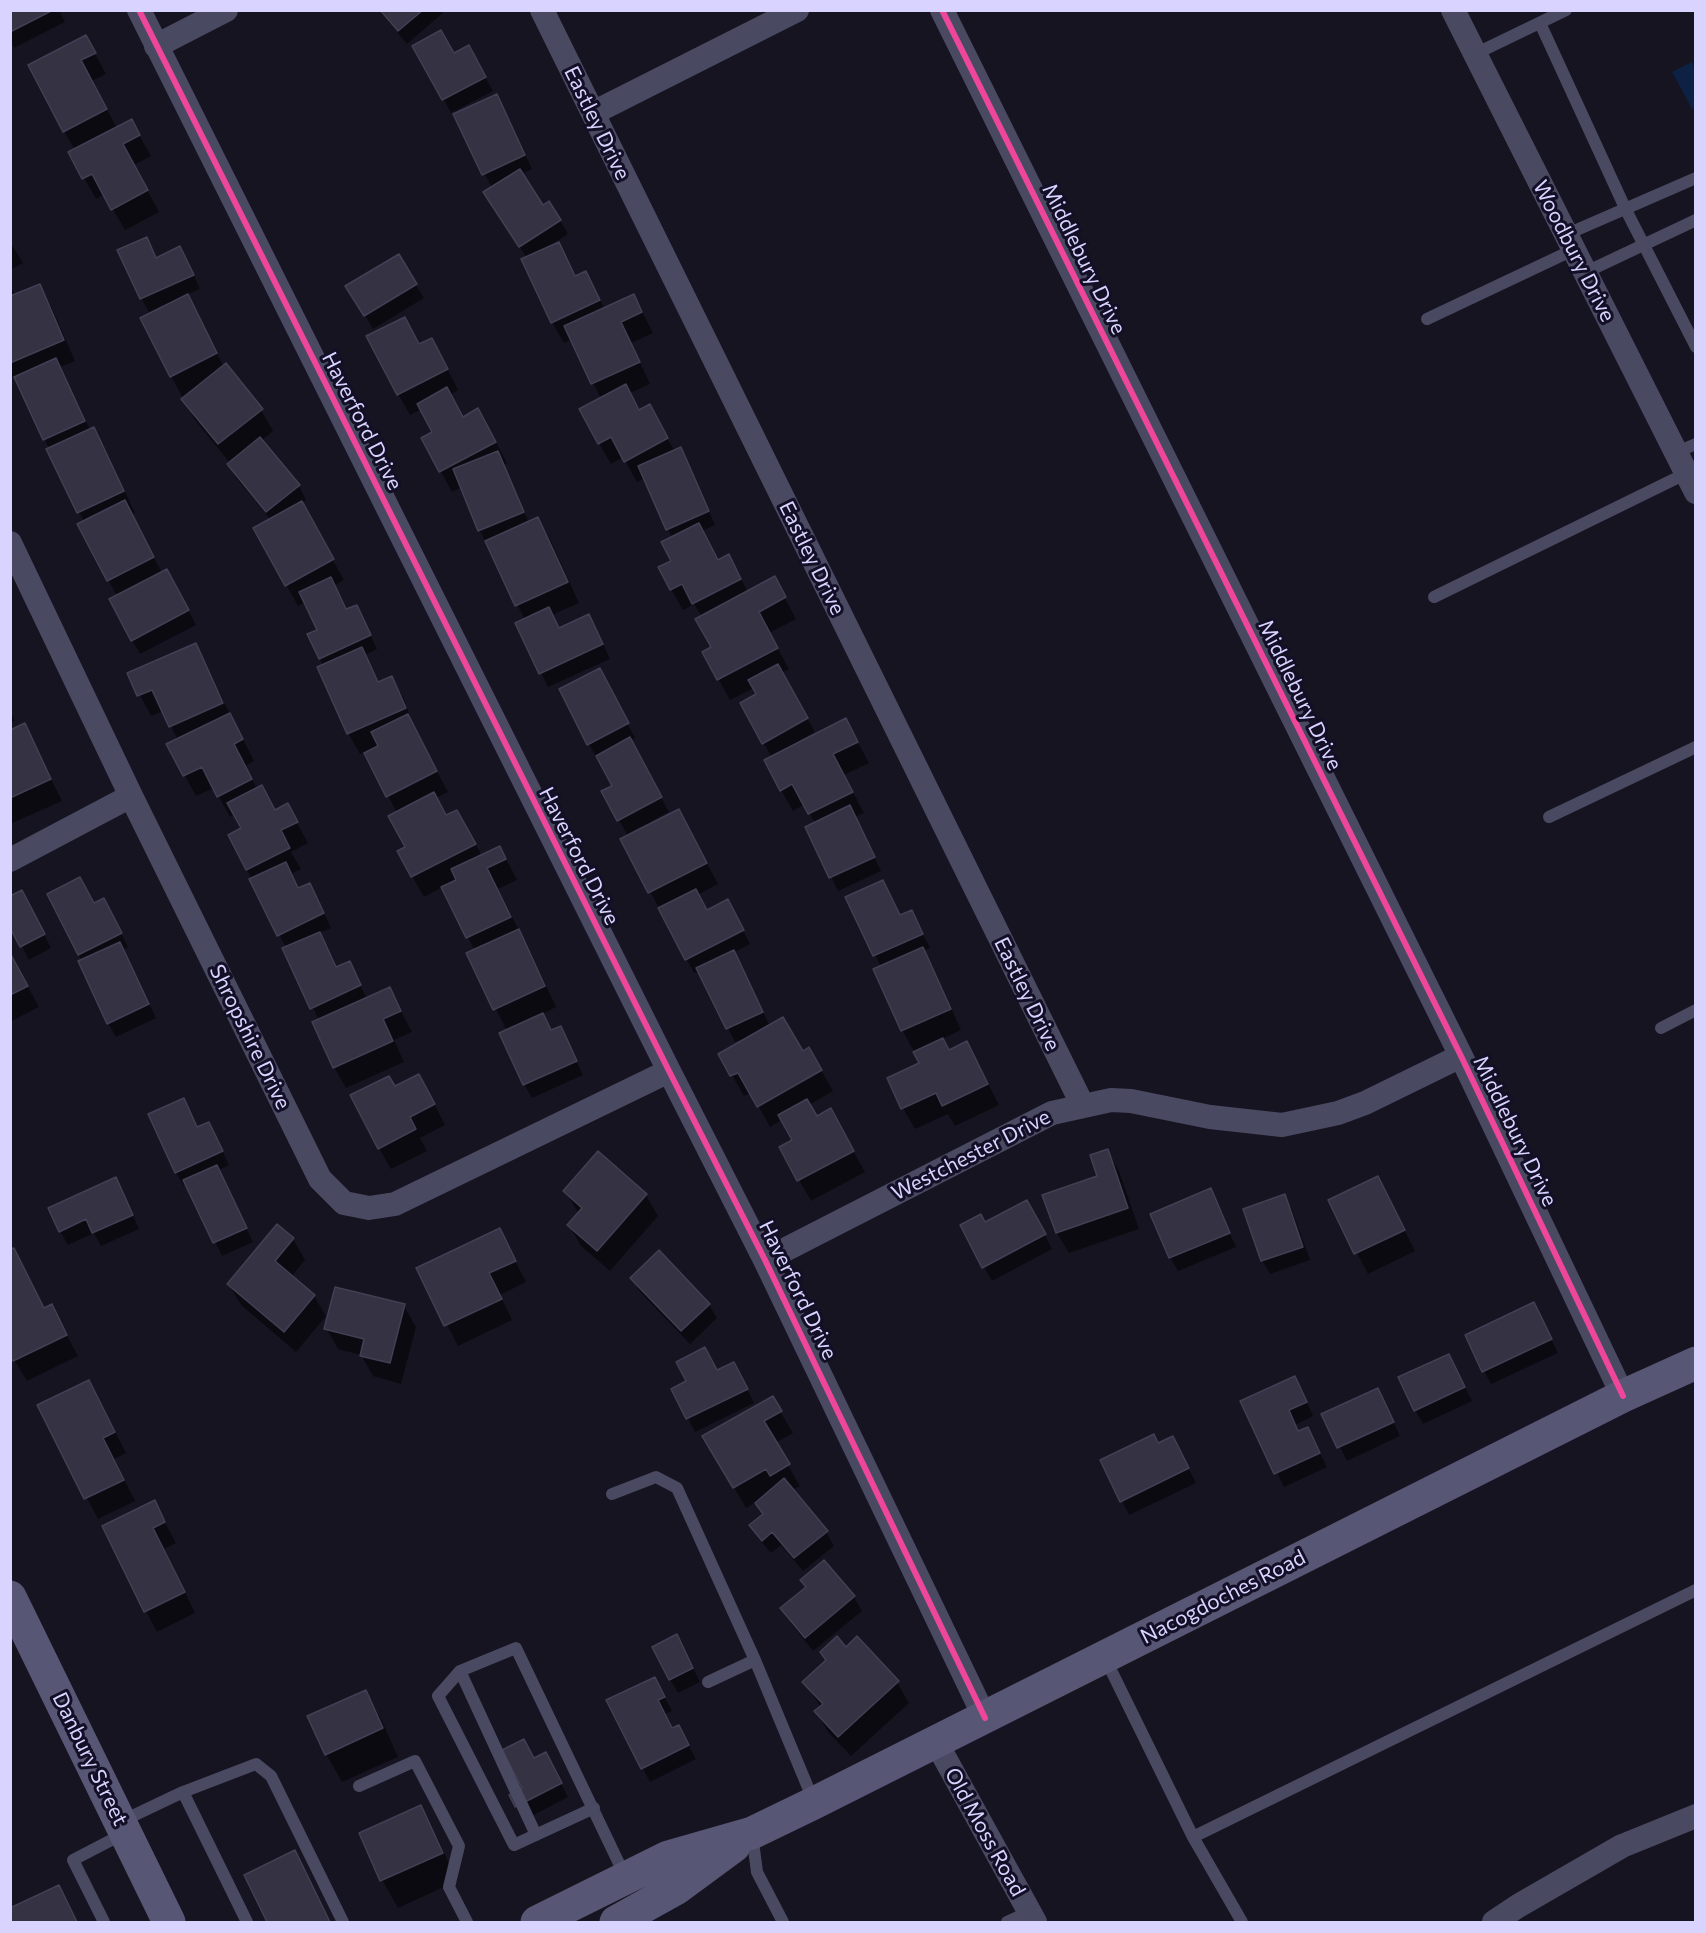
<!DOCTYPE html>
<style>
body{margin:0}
#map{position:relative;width:1706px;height:1933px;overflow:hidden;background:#161421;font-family:Commissioner,sans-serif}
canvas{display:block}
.frame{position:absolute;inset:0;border:12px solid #d9d4ff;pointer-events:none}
</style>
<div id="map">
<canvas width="1706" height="1933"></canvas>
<div class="frame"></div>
</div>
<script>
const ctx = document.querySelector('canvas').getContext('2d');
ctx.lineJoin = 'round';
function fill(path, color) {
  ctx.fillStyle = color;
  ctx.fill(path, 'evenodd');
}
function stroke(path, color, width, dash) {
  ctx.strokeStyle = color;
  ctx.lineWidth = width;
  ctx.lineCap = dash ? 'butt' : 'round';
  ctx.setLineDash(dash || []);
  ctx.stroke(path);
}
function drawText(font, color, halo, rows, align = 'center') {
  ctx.font = font + ' Commissioner,sans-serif';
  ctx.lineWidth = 6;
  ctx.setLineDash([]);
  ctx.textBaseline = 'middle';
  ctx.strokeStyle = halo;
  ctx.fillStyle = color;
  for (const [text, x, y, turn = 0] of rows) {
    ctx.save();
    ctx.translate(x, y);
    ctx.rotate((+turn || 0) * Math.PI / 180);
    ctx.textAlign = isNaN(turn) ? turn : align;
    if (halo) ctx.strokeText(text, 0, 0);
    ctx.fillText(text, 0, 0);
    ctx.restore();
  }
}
const water = new Path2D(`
 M1692,62L1695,69L1696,107L1692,109L1672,72Z`);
const shadow = new Path2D(`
 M10,10H59L65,22L14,48L10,41Z
 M379,10H441L443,13L407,44Z
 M86,37L106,74L92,81L117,128L131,121L151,156L134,165L159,212L125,230L104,194L96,199L70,153L75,150L64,131Z
 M415,47L453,55L468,47L493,91L451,113Z
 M504,109L532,169L522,174L543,207L560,220L568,234L551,245L552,246L558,244L576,277L585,273L605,309L633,296L645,317L653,333L631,343L650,384L630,393L640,411L649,406L675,452L688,463L715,525L702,531L718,561L740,577L748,592L774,578L796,619L769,633L789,669L781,673L815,732L800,740L802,743L857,741L869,763L844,775L864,813L855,817L881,871L838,891L807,827L815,823L805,804L793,811L781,790L772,758L742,704L758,695L754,688L730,700L704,653L713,648L702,617L694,604L683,610L671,589L672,538L645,478L637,482L623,457L611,464L599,443L601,399L572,339L564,343L552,322L523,260L527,258L493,206L492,188L455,115Z
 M146,239L157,259L180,248L188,262L200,289L186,295L224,367L261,410L273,431L261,441L299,486L306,500L301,504L344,580L334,586L346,611L356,606L377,649L365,655L380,683L392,678L404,699L415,730L448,792L436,798L446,816L469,832L482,856L499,848L511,868L517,880L498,889L530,952L556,1007L542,1014L552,1031L560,1027L583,1075L532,1098L524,1084L507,1031L468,954L475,951L443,887L424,897L412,876L399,851L407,848L397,813L365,752L360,754L348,733L320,658L319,631L305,602L298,606L255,529L271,520L236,478L228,464L230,463L195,420L171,376L165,308L163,305L149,312L141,298Z
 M10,242L23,263L10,270Z
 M398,256L424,298L373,329L347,286Z
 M10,286L16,295L39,286L51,306L75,361L60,367L90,430L93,429L105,449L135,513L131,514L162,573L175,584L196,625L140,654L132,640L117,596L79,525L84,522L19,385L10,373Z
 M420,346L443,360L458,390L450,395L463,418L490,431L507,463L504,465L529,523L538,519L550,539L579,603L552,615L559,629H596L610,659L548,687L517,624L525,620L480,531L462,487L452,492L423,439L434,433L422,409L410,415L398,394Z
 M195,645L254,761L245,766L257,789L276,812L287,805L308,843L291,852L301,869L291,874L299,890L309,885L317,898L331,928L319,933L337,968L349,962L367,999L389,989L412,1032L394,1040L404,1062L346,1088L334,1067L319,1021L286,948L230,836L243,829L235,814L230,817L214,788L196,796L168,745L178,740L163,711L151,716L129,674Z
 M607,684L635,738L630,740L669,812L629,833L630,835L679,811L718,884L698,895L707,912L735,915L750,944L733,953L770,1026L802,1053L809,1049L833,1091L809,1105L817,1118L842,1131L865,1172L811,1201L781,1148L794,1141L782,1120L770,1127L751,1093L744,1096L720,1054L744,1041L743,1039L735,1042L699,971L694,973L622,839L628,836L603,792L614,786L598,757H596L589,744Z
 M10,710L15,721L10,723Z
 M24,725L62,801L10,824V731Z
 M883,882L900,916L917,924L926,940L930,948L923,951L934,970L961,1030L942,1039L949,1051L967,1043L999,1105L955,1126L948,1114L915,1129L903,1108L921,1064L902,1030L875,970L881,967L847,898Z
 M49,895L94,905L111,914L128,947L123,950L156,1018L116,1037L108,1023L82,961Z
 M30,906L51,948L29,960L22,946Z
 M10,954L39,1007L10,1022Z
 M394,1088L431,1097L445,1125L420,1138L427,1151L391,1169L379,1148Z
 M191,1114L198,1129L216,1137L229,1165L219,1170L253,1242L222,1256L187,1185L184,1186L176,1173L150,1115Z
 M1107,1151L1119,1171L1139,1229L1069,1253L1057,1233L1044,1196L1099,1177Z
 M598,1153L646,1195L658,1216L610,1271L581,1246L569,1225L579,1214L565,1191Z
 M1378,1178L1415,1251L1368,1274L1330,1201Z
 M1210,1190L1236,1247L1178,1271L1170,1257Z
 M123,1193L139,1229L101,1246L94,1233L68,1245L60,1231Z
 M1284,1196L1292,1210L1310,1260L1270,1274L1262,1260Z
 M1035,1216L1052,1249L992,1281L984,1267L985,1224Z
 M277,1227L293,1239L305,1260L292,1276L314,1296L326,1316L296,1352L241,1305L229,1285Z
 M499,1230L526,1282L500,1295L512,1320L458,1346L418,1268Z
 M13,1250L45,1310L51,1306L78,1356L27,1381L10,1353Z
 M632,1278L709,1305L717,1318L690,1344L640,1292Z
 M1534,1304L1558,1353L1491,1384L1484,1371Z
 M404,1306L416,1327L401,1384L373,1376L361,1355L338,1349L326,1328Z
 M1449,1356L1472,1401L1423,1424L1415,1410Z
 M717,1372L741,1377L754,1403L695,1432L673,1389Z
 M89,1381L126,1453L114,1459L135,1501L98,1519L39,1406Z
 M1302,1391L1313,1416L1295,1425L1299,1432L1313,1440L1327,1467L1284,1487L1242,1402Z
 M772,1398L793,1433L775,1443L800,1486L792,1490L826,1532L834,1546L803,1571L781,1545L771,1553L759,1539L751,1526L763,1515L756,1502L746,1508L704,1436Z
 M1385,1403L1400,1436L1347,1461L1323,1414Z
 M1180,1451L1196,1483L1129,1515L1122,1501Z
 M154,1502L176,1543L164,1549L195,1613L157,1632L146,1611Z
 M824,1562L854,1597L862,1611L813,1651L790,1622L782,1609L807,1588L802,1580Z
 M846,1649L897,1682L909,1703L851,1756L828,1732L816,1711L821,1707L804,1682L827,1662L822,1653Z
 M684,1650L700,1682L678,1693L670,1679Z
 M365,1691L381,1719L398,1757L342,1782L326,1754Z
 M662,1692L672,1711L665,1714L672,1730L686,1740L696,1759L650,1782L608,1701Z
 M534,1760L553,1768L568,1797L524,1820L511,1796L524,1788Z
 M420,1807L436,1835L457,1881L398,1908L382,1880L361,1834Z
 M294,1852L306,1873L331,1922H269L246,1876Z
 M70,1908L77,1922H10V1910Z`);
const building = new Path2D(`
 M10,10H53L10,32Z
 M380,10H423L398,31Z
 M441,30L454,53L469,45L486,77L442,100L412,46Z
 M86,35L96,53L81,60L107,109L63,132L28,65Z
 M497,94L525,155L482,175L453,114Z
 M132,119L140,135L123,144L148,190L111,210L92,174L82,179L68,152Z
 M520,169L543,205L549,201L561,220L519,247L483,192Z
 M147,237L156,258L180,246L194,275L140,299L117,250Z
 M559,242L575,276L586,271L600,300L551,323L521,259Z
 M399,254L417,284L364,316L345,286Z
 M40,284L64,340L10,363V296Z
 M188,294L217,353L170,377L140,318Z
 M634,294L642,312L621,322L640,362L591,384L564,326Z
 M405,317L419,344L432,338L448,369L397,395L366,336Z
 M56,358L85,421L43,440L14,377Z
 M226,363L263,409L218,444L181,399Z
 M626,384L639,410L650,404L668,438L624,462L611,437L598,444L579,409Z
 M447,387L463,417L478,408L496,442L439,472L421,438L432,432L417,404Z
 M94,427L124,491L77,513L46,449Z
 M260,437L300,485L266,512L227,464Z
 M681,447L709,511L666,530L638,466Z
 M498,451L524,512L478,531L453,469Z
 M125,500L154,557L107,581L77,524Z
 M302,501L334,559L285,586L253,528Z
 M538,517L568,582L515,606L485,541Z
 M699,523L718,560L729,554L741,579L692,604L682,584L670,590L658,567L671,561L661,542Z
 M167,569L189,610L131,641L109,599Z
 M775,576L786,597L759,612L778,648L717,680L702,652L711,647L695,619Z
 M331,577L346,609L357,605L371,635L319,659L307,634L317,630L299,592Z
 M549,607L559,628L589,614L603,644L539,674L515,623Z
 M196,643L223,703L169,727L152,690L137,696L127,673Z
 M362,647L378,682L392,676L406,708L347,734L317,667Z
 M778,664L808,718L762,744L740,703L756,694L748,680Z
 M600,668L629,723L587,745L559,689Z
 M230,713L243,739L234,744L252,779L217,797L202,767L183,776L166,744Z
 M408,714L437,771L386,797L364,753L378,746L371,732Z
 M846,718L858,742L833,754L853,792L808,814L792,784L780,791L764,760Z
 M25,723L51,779L10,798V730Z
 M630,737L662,797L617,821L601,791L612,786L596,756Z
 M262,785L275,810L288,803L298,822L281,830L290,848L246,870L228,835L241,828L227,803Z
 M434,792L446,815L457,810L476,844L411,877L397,851L405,847L388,816Z
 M850,805L875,857L829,878L805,827Z
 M679,809L707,863L648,893L620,839Z
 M500,846L506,859L487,868L511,917L466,938L441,887L456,880L451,869Z
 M286,862L298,888L310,883L324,913L277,936L249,879Z
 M80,877L94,903L104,898L122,933L78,955L47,894Z
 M883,880L900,915L912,910L923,934L873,956L845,897Z
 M696,889L707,910L728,899L744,930L685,960L658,908Z
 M22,890L45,934L20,947L10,928V896Z
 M519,929L545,986L493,1010L466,953Z
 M320,932L336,967L350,961L361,985L310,1009L282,948Z
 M120,942L149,1004L107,1024L78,961Z
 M923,947L951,1009L901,1031L873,969Z
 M734,950L763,1012L726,1029L696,968Z
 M10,953L28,986L10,995Z
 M390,987L401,1011L383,1019L393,1041L333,1068L312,1022Z
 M543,1013L551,1030L561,1026L577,1061L523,1085L499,1033Z
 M783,1017L803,1051L809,1047L822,1070L757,1107L738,1073L730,1076L718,1054Z
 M943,1038L949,1050L967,1041L988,1084L942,1106L936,1093L901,1109L887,1078L919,1063L913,1052Z
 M419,1074L435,1104L410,1117L416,1129L378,1149L350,1095L389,1076L395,1086Z
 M184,1098L197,1127L209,1122L223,1151L175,1173L148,1114Z
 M807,1099L817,1116L831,1108L854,1151L797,1181L779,1147L792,1140L778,1115Z
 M1108,1149L1128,1208L1056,1233L1042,1195L1097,1176L1090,1155Z
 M598,1151L647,1194L597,1251L567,1225L582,1208L563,1191Z
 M217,1165L247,1228L213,1243L183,1180Z
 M1378,1176L1405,1230L1354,1254L1328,1200Z
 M116,1177L133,1215L92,1233L86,1219L59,1232L48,1208Z
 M1211,1188L1230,1233L1169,1258L1150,1214Z
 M1285,1194L1303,1247L1261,1261L1243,1209Z
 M1027,1200L1046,1234L982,1268L960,1225L981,1214L985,1222Z
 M277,1224L294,1238L275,1261L315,1295L284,1332L227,1284Z
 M500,1228L516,1261L489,1273L502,1299L444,1326L416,1268Z
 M14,1248L44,1308L52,1304L67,1335L13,1361L10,1356V1249Z
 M659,1250L710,1304L681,1331L630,1278Z
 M335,1287L405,1304L390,1363L360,1356L364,1339L324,1329Z
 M1534,1302L1552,1339L1482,1372L1465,1335Z
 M705,1347L717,1370L734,1362L748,1389L686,1419L671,1389L686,1381L676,1362Z
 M1449,1354L1465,1387L1414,1411L1398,1377Z
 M1295,1376L1307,1402L1289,1410L1298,1431L1308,1427L1320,1453L1274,1474L1240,1401Z
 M89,1380L115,1432L103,1438L124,1480L84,1499L37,1405Z
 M1378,1388L1394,1422L1337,1448L1321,1414Z
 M773,1396L782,1411L764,1421L790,1464L770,1476L766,1469L733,1488L702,1436Z
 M1154,1434L1158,1443L1173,1436L1189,1468L1120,1502L1100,1460Z
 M784,1478L828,1531L794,1558L772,1532L762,1541L749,1525L763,1514L755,1503Z
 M155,1500L165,1522L153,1528L185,1592L144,1612L102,1526Z
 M824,1560L855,1596L805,1638L780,1608L806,1587L800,1580Z
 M677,1634L693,1668L669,1680L652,1647Z
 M837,1636L846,1647L857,1636L899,1681L838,1737L814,1711L823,1704L802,1682L826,1660L820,1652Z
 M655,1677L665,1697L658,1700L672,1728L679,1725L689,1745L641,1769L606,1700Z
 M366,1690L383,1728L325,1755L307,1716Z
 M524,1739L534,1758L546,1752L562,1783L515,1807L509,1795L522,1788L502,1750Z
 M421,1805L443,1853L380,1881L359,1833Z
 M295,1850L330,1922H267L244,1875Z
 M59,1885L77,1922H10V1908Z`);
const lane = new Path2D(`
 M1540,23L1626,210L1696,347
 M1475,54L1566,10
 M1565,235L1696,178
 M1584,273L1696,220
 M1427,319L1573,250
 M1677,452L1696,444
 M1434,597L1687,473
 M1549,817L1696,747
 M1661,1028L1696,1010
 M612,1494L656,1477L677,1488L755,1660L814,1802
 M1105,1658L1193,1837L1242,1922
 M460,1671L536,1835
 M708,1682L755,1660
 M359,1786L415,1761L459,1846L449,1887L467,1922
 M183,1792L256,1764L271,1776L343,1922
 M594,1808L514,1845L438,1696L460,1671L516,1648L625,1876
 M122,1821L183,1792L247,1922
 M752,1834L757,1872L783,1922
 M1193,1837L1696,1590
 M104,1922L73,1860L125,1833
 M1007,1922L1029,1912`);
const street = new Path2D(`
 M139,10L669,1071L765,1260L985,1718
 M542,10L1083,1106
 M942,10L1461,1056L1623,1396
 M1453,10L1696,492
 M156,46L226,10
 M593,113L797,10
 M10,543L131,796L320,1179L344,1203L369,1208L395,1204L669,1071
 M10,860L131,796
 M765,1260L1052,1113L1111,1100L1131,1101L1210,1117L1282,1125L1338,1113L1365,1103L1461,1056
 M936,1742L1035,1922
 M1494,1922L1518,1906L1622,1846L1696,1816`);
const secondary = new Path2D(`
 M10,1597L169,1922
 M537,1922L668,1857L752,1833L814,1803L1623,1396L1696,1363
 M616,1922L677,1888L734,1846`);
const cycleway = new Path2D(`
 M139,10L669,1071L765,1260L985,1718
 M942,10L1461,1056L1623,1396`);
const streetNames = [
 ["Eastley Drive",597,123,64],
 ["Woodbury Drive",1574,251,63],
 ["Middlebury Drive",1084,259,64],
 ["Haverford Drive",362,421,63],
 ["Eastley Drive",812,558,64],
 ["Middlebury Drive",1300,695,64],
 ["Haverford Drive",579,856,63],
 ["Eastley Drive",1027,994,64],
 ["Shropshire Drive",250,1037,64],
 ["Middlebury Drive",1515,1131,64],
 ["Westchester Drive",971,1155,-27],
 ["Haverford Drive",798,1290,64],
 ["Nacogdoches Road",1223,1597,-27],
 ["Danbury Street",90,1759,64],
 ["Old Moss Road",985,1832,61]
];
fill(water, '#0d2144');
fill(shadow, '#0007');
fill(building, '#343243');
stroke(building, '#433f54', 1.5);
stroke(lane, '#4a4962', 12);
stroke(street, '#4a4962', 24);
stroke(secondary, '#575674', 33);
stroke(cycleway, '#ed469a', 6);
drawText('21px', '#d9d4ff', '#130f26', streetNames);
</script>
